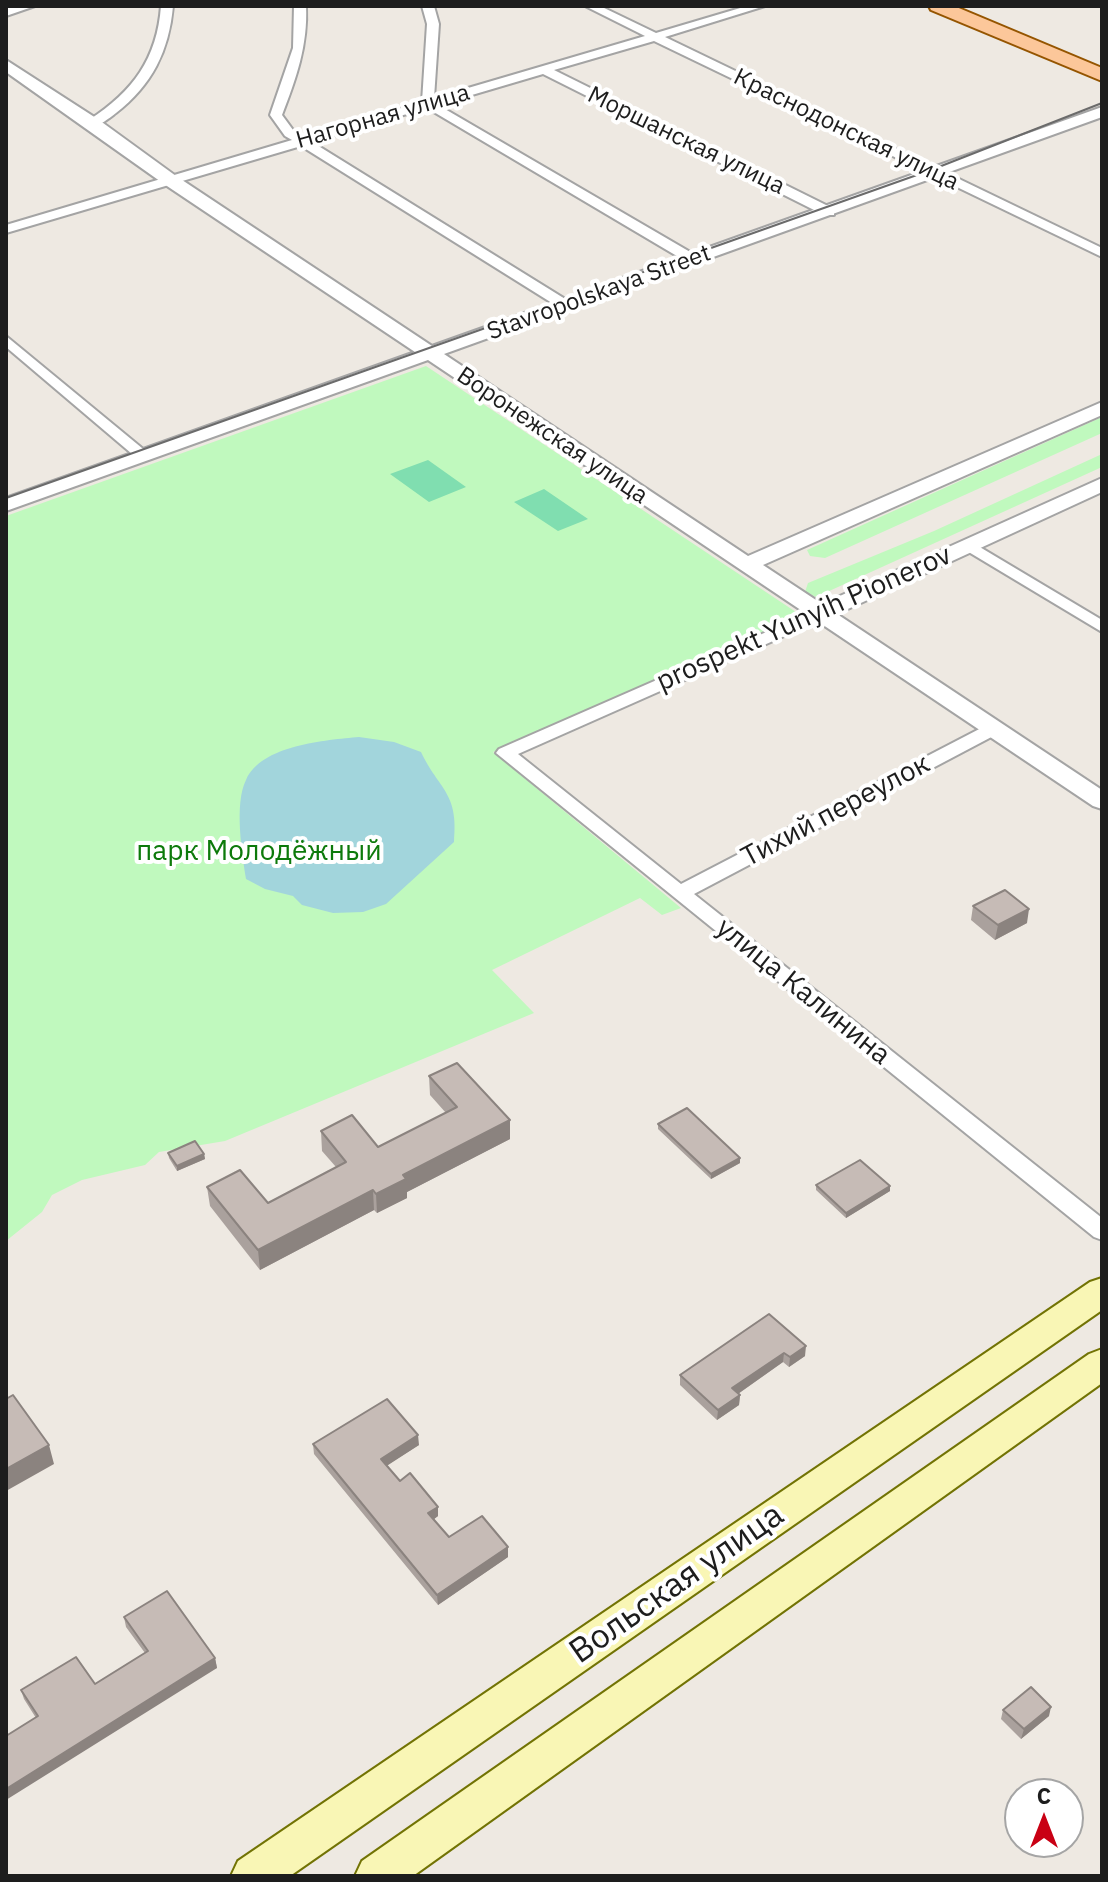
<!DOCTYPE html>
<meta charset="utf-8">
<style>
body{margin:0}
#map{position:relative;width:1108px;height:1882px;overflow:hidden;background:#eee9e2;font-family:"IBM Plex Sans",sans-serif}
canvas{display:block}
.frame{position:absolute;inset:0;border:8px solid #1d1d1d;pointer-events:none}
.north{position:absolute;left:1004px;top:1778px;width:80px;height:80px;box-sizing:border-box;background:#fff;border:2px solid #a5a5a5;border-radius:50%;rotate:0deg;font-size:22px;font-weight:700;line-height:32px;text-align:center;color:#1d1d1d}
.north::after{content:'';display:block;margin:auto;width:28px;height:36px;background:#c90014;clip-path:polygon(50% 0,100% 100%,50% 72%,0 100%)}
</style>
<div id="map">
<canvas width="1108" height="1882"></canvas>
<div class="frame"></div>
<div class="north">С</div>
</div>
<script>
const ctx = document.querySelector('canvas').getContext('2d');
ctx.lineJoin = 'round';
function fill(path, color) {
  ctx.fillStyle = color;
  ctx.fill(path, 'evenodd');
}
function stroke(path, color, width, dash) {
  ctx.strokeStyle = color;
  ctx.lineWidth = width;
  ctx.lineCap = dash ? 'butt' : 'round';
  ctx.setLineDash(dash || []);
  ctx.stroke(path);
}
function drawText(font, color, halo, rows, align = 'center') {
  ctx.font = font + ' "IBM Plex Sans",sans-serif';
  ctx.lineWidth = 8;
  ctx.setLineDash([]);
  ctx.textBaseline = 'middle';
  ctx.strokeStyle = halo;
  ctx.fillStyle = color;
  for (const [text, x, y, turn = 0] of rows) {
    ctx.save();
    ctx.translate(x, y);
    ctx.rotate((+turn || 0) * Math.PI / 180);
    ctx.textAlign = isNaN(turn) ? turn : align;
    if (halo) ctx.strokeText(text, 0, 0);
    ctx.fillText(text, 0, 0);
    ctx.restore();
  }
}
const park = new Path2D(`
 M426,366L805,618L493,752L681,908L662,915L640,898L492,970L534,1013L225,1141L159,1152L145,1165L82,1180L52,1195L42,1212L6,1241V516Z
 M1102,417V433L825,558L810,556L807,550Z
 M1102,454V467L816,597L805,592L808,583L934,531Z`);
const pitch = new Path2D(`
 M428,460L466,487L429,502L390,474Z
 M544,489L588,519L558,531L514,502Z`);
const water = new Path2D(`
 M359,737L394,742L421,752C439,790 459,792 454,842L386,904L363,912L333,913L302,905L293,896L265,889L246,879C242,853 234,804 246,780C261,745 326,740 359,737Z`);
const minor = new Path2D(`
 M161,6H173C169,51 152,85 116,113C108,119 99,127 89,126V120C133,91 157,59 161,6Z
 M294,6H306C308,45 296,79 282,115L293,130L304,137L422,102L427,24L422,6H434L439,24L434,98L645,36L585,6H600L656,33L747,6H765L665,37L1102,248V257L654,41L554,70L834,209V215H824L543,74L438,105L697,256V262H687L427,108L312,142L570,302V308H560L301,146L6,233V225L292,140L285,136L270,115L293,48Z
 M6,336L148,453V459H138L6,347Z
 M968,540L1102,620V632L962,548L960,545Z
 M819,609L825,610L827,614L825,618L518,754L681,884L987,725H999L1002,729L999,733L694,894L1102,1218V1240L1094,1237L496,753L499,749Z`);
const tertiary = new Path2D(`
 M12,6H35L6,16V8Z
 M6,60L99,120L176,176L432,346L1102,107V117L444,354L748,556L1102,402V415L763,565L822,604L1102,478V492L837,614L1102,790V809L1093,806L428,360L6,511V498L415,352L164,184L6,72Z`);
const secondary = new Path2D(`
 M1102,1278V1310L290,1876H231L238,1861L1090,1282Z
 M1102,1349V1383L413,1876H355L362,1861L1089,1354Z`);
const primary = new Path2D(`
 M929,6H954L1102,68V81L931,10Z`);
const tram = new Path2D(`
 M6,498L931,170L1102,103`);
const wall = new Path2D(`
 M973,906L1027,923L995,940L971,920Z
 M429,1076L510,1139L407,1192V1198L377,1213L374,1210L260,1270L210,1206L207,1187L268,1203L336,1167L322,1151L321,1131L378,1147L446,1113L430,1095Z
 M658,1124L740,1163L711,1179L658,1129Z
 M168,1153L204,1154L205,1159L177,1171L169,1158Z
 M816,1185L890,1186V1191L846,1218L816,1190Z
 M769,1314L805,1356L789,1367L783,1362L738,1394L740,1395L739,1405L717,1420L680,1385V1375Z
 M313,1444L419,1445L387,1465L400,1481L438,1507V1516L434,1519L449,1537L508,1547V1557L438,1605L314,1454Z
 M124,1617L215,1658L217,1668L36,1718L24,1699L21,1690L95,1684L145,1653L126,1627Z
 M1003,1710L1049,1716L1021,1739L1001,1719Z`);
const shadedWall = new Path2D(`
 M1029,909L1027,923L995,940L998,925Z
 M510,1120V1139L407,1192V1198L377,1213L376,1194L403,1175Z
 M204,1154L205,1159L177,1171V1166Z
 M740,1158V1163L711,1179V1174Z
 M890,1186V1191L846,1218V1213Z
 M373,1190L374,1210L260,1270L258,1250Z
 M806,1346L805,1356L789,1367L790,1357Z
 M784,1353L783,1362L732,1398V1388Z
 M740,1395L739,1405L717,1420L718,1410Z
 M418,1435L419,1445L382,1469L381,1459Z
 M49,1445L54,1464L6,1491V1469Z
 M438,1507V1516L429,1523L428,1513Z
 M508,1547V1557L438,1605L437,1595Z
 M215,1658L217,1668L6,1800V1789Z
 M1051,1707L1049,1716L1021,1739L1024,1729Z`);
const building = new Path2D(`
 M1005,890L1029,909L998,925L973,906Z
 M457,1063L510,1120L403,1175L406,1179L376,1194L373,1190L258,1250L207,1187L240,1170L268,1203L346,1162L321,1131L352,1115L378,1147L457,1107L429,1076Z
 M687,1108L740,1158L711,1174L658,1124Z
 M195,1141L204,1154L177,1166L168,1153Z
 M860,1160L890,1186L846,1213L816,1185Z
 M769,1314L806,1346L790,1357L784,1353L732,1388L740,1395L718,1410L680,1375Z
 M13,1395L49,1445L6,1469V1399Z
 M387,1399L418,1435L381,1459L400,1481L410,1473L438,1507L428,1513L449,1537L482,1516L508,1547L437,1595L313,1444Z
 M167,1591L215,1658L6,1789V1736L38,1716L21,1690L76,1657L95,1684L148,1651L124,1617Z
 M1031,1687L1051,1707L1024,1729L1003,1710Z`);
const farStreetnames = [
 ["Нагорная улица",383,117,-16],
 ["Краснодонская улица",846,130,26],
 ["Моршанская улица",686,141,26],
 ["Stavropolskaya Street",599,293,-20],
 ["Воронежская улица",552,436,34]
];
const streetNames = [
 ["prospekt Yunyih Pionerov",804,619,-24],
 ["Тихий переулок",836,811,-28],
 ["улица Калинина",803,992,39]
];
const parkNames = [
 ["парк Молодёжный",259,852]
];
const nearStreetnames = [
 ["Вольская улица",677,1584,-35]
];
fill(park, '#c0f9be');
fill(pitch, '#80deb0');
fill(water, '#a2d5dc');
stroke(minor, '#a4a4a4', 4);
stroke(tertiary, '#a4a4a4', 4);
stroke(secondary, '#727304', 4);
stroke(primary, '#955500', 4);
fill(minor, '#fff');
fill(tertiary, '#fff');
fill(secondary, '#f9f6b5');
fill(primary, '#fcc79a');
stroke(tram, '#6b6b6b', 2);
fill(wall, '#aaa19d');
fill(shadedWall, '#8b837f');
fill(building, '#c6bbb6');
stroke(building, '#8b837f', 2);
drawText('24px', '#1d1d1d', '#fff', farStreetnames);
drawText('28px', '#1d1d1d', '#fff', streetNames);
drawText('28px', '#0d7a0b', '#fff', parkNames);
drawText('34px', '#1d1d1d', '#fff', nearStreetnames);
</script>
